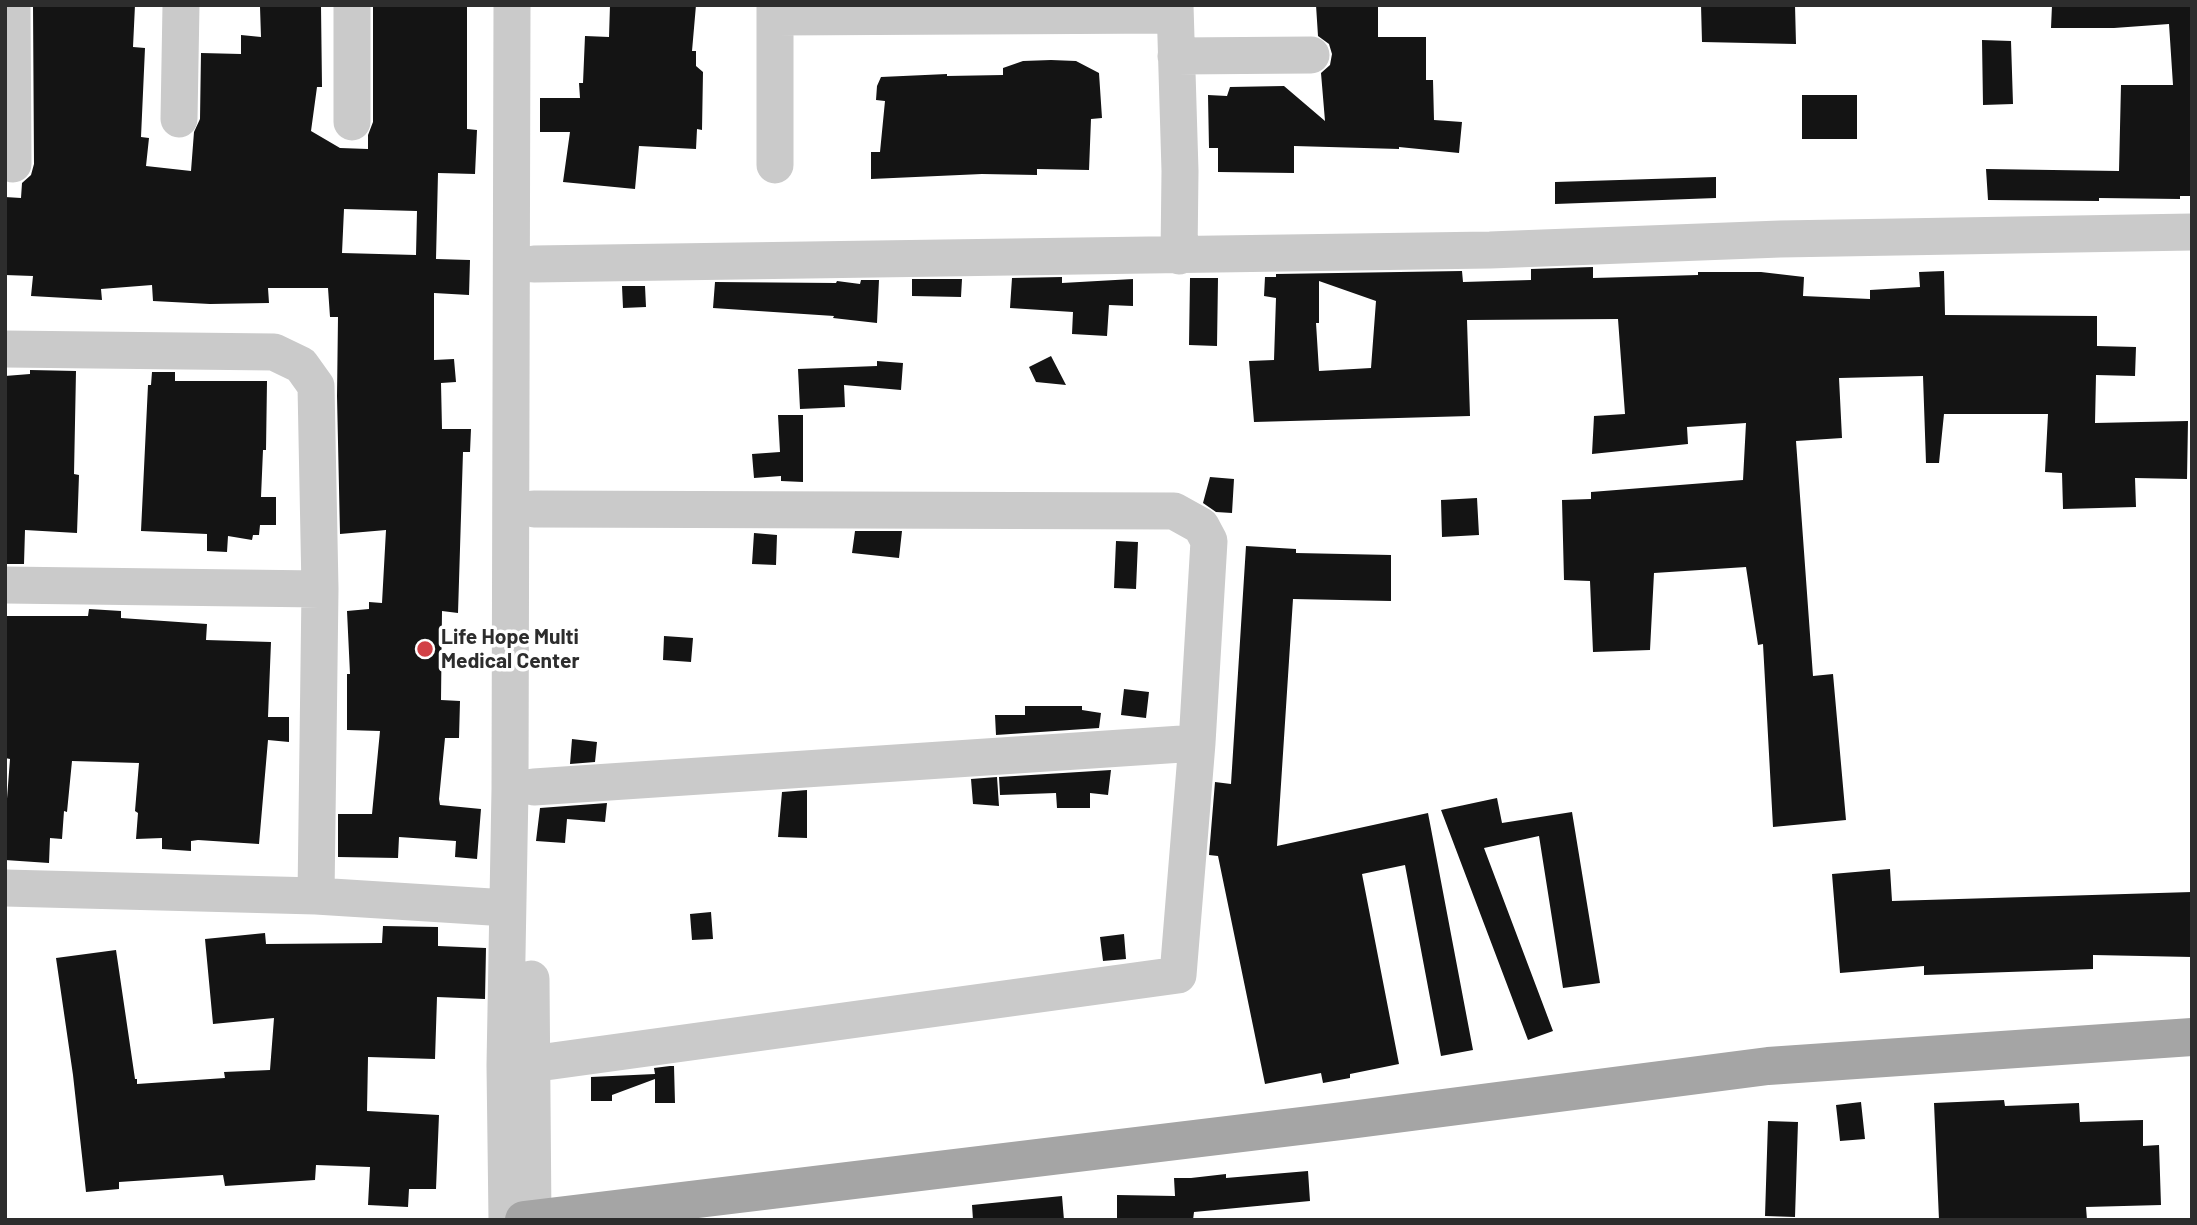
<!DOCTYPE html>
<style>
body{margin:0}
#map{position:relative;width:2197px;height:1225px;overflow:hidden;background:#fff;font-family:Barlow,sans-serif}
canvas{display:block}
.frame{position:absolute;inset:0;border:7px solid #2d2d2d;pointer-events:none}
</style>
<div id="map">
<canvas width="2197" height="1225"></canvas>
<div class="frame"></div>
</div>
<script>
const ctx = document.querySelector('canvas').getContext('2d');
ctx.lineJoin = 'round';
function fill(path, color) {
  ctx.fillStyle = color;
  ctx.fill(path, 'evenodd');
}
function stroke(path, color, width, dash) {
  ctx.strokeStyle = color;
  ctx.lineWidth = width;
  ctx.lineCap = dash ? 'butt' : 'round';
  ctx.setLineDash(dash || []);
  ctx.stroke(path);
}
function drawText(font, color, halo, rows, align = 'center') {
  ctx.font = font + ' Barlow,sans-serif';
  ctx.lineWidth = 7;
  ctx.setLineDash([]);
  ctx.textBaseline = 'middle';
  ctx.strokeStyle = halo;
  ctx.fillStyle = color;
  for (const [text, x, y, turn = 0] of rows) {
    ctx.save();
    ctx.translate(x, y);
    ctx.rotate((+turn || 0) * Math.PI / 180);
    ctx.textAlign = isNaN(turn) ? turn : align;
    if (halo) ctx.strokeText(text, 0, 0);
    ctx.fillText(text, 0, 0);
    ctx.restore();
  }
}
const building = new Path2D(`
 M33,5H135L133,47L145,48L141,137L149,138L146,166L191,171L194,132L200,119L201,53L241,54V35L261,37L260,7L321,6L322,87H317L311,131L340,148L368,149V135L373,122V5H467V129L477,130L475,174L438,173L436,259L470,260L469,295L434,293V360L454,359L456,382L441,383L442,429H471L470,452H463L458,613L442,611L441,700L460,701L459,738H445L439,799L440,805L481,809L477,859L455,857L456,841L399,837L398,858L338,857V814H372L380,731L347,730V674H350L347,611L369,609V602L382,603L386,530L340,534L337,396L338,317H330L328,288H268L269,303L210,304L153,301L152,285L101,289L102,300L31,296L33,276L5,275V197L21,198L22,183L31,175L34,164ZM344,209L417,211L416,255L342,253Z
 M610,5H696L692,51H696V66L703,72L702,130L697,129L696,149L639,146L635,189L563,182L570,132H540V98H580L579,83H583L585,36L609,37Z
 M1316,5H1378V37H1426V80H1433L1434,120L1462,122L1459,153L1399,147V149L1294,146V173L1218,172V148H1209L1208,95L1227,96L1230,87L1284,86L1325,121L1321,73L1330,65L1332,54L1329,44L1318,36Z
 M1701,5H1795L1796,44L1702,42Z
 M2052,5H2192V196H2180V199L2099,198V201L1988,200L1986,169L2119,171L2121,85H2173L2169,24L2114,28H2051Z
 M1982,40L2011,41L2013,104L1983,105Z
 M1051,60L1076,61L1099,73L1102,118L1091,119L1089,170L1037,169V175L982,174L871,179V152H880L885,101L876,100L877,86L881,77L947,74V76L1003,75V68L1023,61Z
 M1802,95H1857V139H1802Z
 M1716,177V198L1555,204V182Z
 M1593,267V278L1698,275V272H1761L1804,277L1803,296L1870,299V290L1920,287L1919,272L1944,271L1945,315L2097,316V346L2136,347L2135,376L2096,375L2095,423L2188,421L2187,479L2135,478L2136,507L2063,509L2062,473L2045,472L2048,414H1944L1939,463H1926L1923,376L1839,378L1842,438L1796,441L1813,676L1833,674L1846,820L1773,827L1763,644L1758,645L1746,567L1654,573L1650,650L1593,652L1590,581L1564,580L1562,500L1591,499V492L1743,480L1746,423L1687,427L1688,444L1592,454L1594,416L1625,414L1618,319L1467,320L1470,416L1254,422L1249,361L1274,360L1276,298L1264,296L1265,277H1276V274L1462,271L1463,282L1531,280V269ZM1319,281L1376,301L1371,368L1319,371L1316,323H1319Z
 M1062,277V283L1133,279V306L1109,305L1107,336L1072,334L1073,312L1010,308L1012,278Z
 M1190,278H1218L1217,346L1189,345Z
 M912,279H962L961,297L912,296Z
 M861,280H879L877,323L833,318L834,316L713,308L715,282L836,283L837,281L860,284Z
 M622,286H645L646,307L623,308Z
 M1051,356L1066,385L1036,382L1029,367Z
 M877,361L903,363L901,390L844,385L845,407L800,409L798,369L877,366Z
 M30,370L76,371L74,474L79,475L77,533L25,530L24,564H5V376L30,374Z
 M152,372H175V381H267L266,450H263L261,497H276V525H260L259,535H253L252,540L228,536L227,552L207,551V534L141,531L148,385H151Z
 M778,415H803V482L781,481V476L754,478L752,454L780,452Z
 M1210,477L1234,479L1232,513L1216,512L1203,503Z
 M1477,498L1479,535L1442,537L1441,500Z
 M855,531H902L899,558L852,553Z
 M754,533L777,535L776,565L752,564Z
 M1116,541L1138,542L1136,589L1114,588Z
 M1246,546L1296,549V553L1391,555V601L1293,599L1277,846L1428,813L1473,1050L1441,1056L1405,865L1362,874L1399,1064L1350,1074V1078L1323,1083L1321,1073L1265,1084L1218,856L1209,855L1215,782L1231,784Z
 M89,609L121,611V618L207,624L206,640L271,642L268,717H289V742L268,740L259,844L198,840L191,841V851L162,849V838L136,839L138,813L135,811L139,763L72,761L67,812L64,811L62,839L50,838L49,863L5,860V825L10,759L5,758V616H88Z
 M664,636L693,638L691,662L663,660Z
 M1124,689L1149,692L1146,718L1121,715Z
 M1025,706H1082V710L1101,713L1099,728L996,735L995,715H1025Z
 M572,739L597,742L595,762L570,764Z
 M1111,770L1108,795L1090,793V808H1057L1056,793L1000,795L999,777Z
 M997,777L999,806L973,804L971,779Z
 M807,790V838L778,837L782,792Z
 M1497,798L1502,823L1572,812L1600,983L1563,988L1539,836L1484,848L1553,1031L1528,1040L1441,810Z
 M607,803L605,822L567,819L565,843L536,841L540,808Z
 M1890,869L1892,901L2192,892V957L2093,955V969L1924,975V966L1840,973L1832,874Z
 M711,912L713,939L692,940L690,914Z
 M383,926L438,927V946L486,948L485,999L437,997L435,1059L368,1057L367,1111L439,1115L436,1189H409L408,1207L368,1205L370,1167L316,1165L315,1180L225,1186L223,1175L119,1182V1189L86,1192L73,1075L56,958L116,950L135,1079H137V1084L225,1078L224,1072L270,1070L274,1018L213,1024L205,939L265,933L266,944L382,943Z
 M1124,934L1126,959L1103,961L1100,937Z
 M670,1066H674L675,1103H655V1079L612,1095V1101H591V1077L655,1074L654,1068Z
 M2004,1100L2005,1106L2079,1103L2080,1122L2143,1120V1146L2159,1145L2161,1205L2086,1207L2087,1220H1939L1934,1103Z
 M1861,1102L1865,1139L1840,1141L1836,1105Z
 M1768,1121L1798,1122L1795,1217L1765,1216Z
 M1308,1171L1310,1201L1194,1212L1193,1220H1117V1195L1175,1196L1174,1178H1191L1226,1174V1178Z
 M1062,1196L1064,1220H973L972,1205Z`);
const minor = new Path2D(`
 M12,5L13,164
 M775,5V165
 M1175,5L1180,171L1179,256
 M775,17L1175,15
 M1176,56L1311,55
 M179,119L181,5
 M352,122V5
 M534,264L1490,250L1780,239L2192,232
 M5,349L274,352L301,365L316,386L320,589L316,896
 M5,585L320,589
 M534,787L1197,743
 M5,888L316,896L507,908
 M531,979L533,1220
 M531,1064L1178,975L1197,743L1209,541L1201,526L1174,511L534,509
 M507,1220L505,1065L510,789L512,5`);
const major = new Path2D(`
 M524,1220L1342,1121L1768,1066L2192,1037`);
const markers = [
 [425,649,9,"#d24147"]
];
const poiNames = [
 ["Life Hope Multi",441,637],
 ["Medical Center",441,661]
];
fill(building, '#141414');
stroke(minor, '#cacaca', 37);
stroke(major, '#a5a5a5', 38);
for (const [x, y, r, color] of markers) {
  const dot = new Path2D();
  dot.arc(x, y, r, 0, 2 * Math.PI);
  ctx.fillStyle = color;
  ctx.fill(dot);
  stroke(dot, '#fff', 2.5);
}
drawText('bold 21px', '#2d2d2d', '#fff', poiNames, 'left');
</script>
